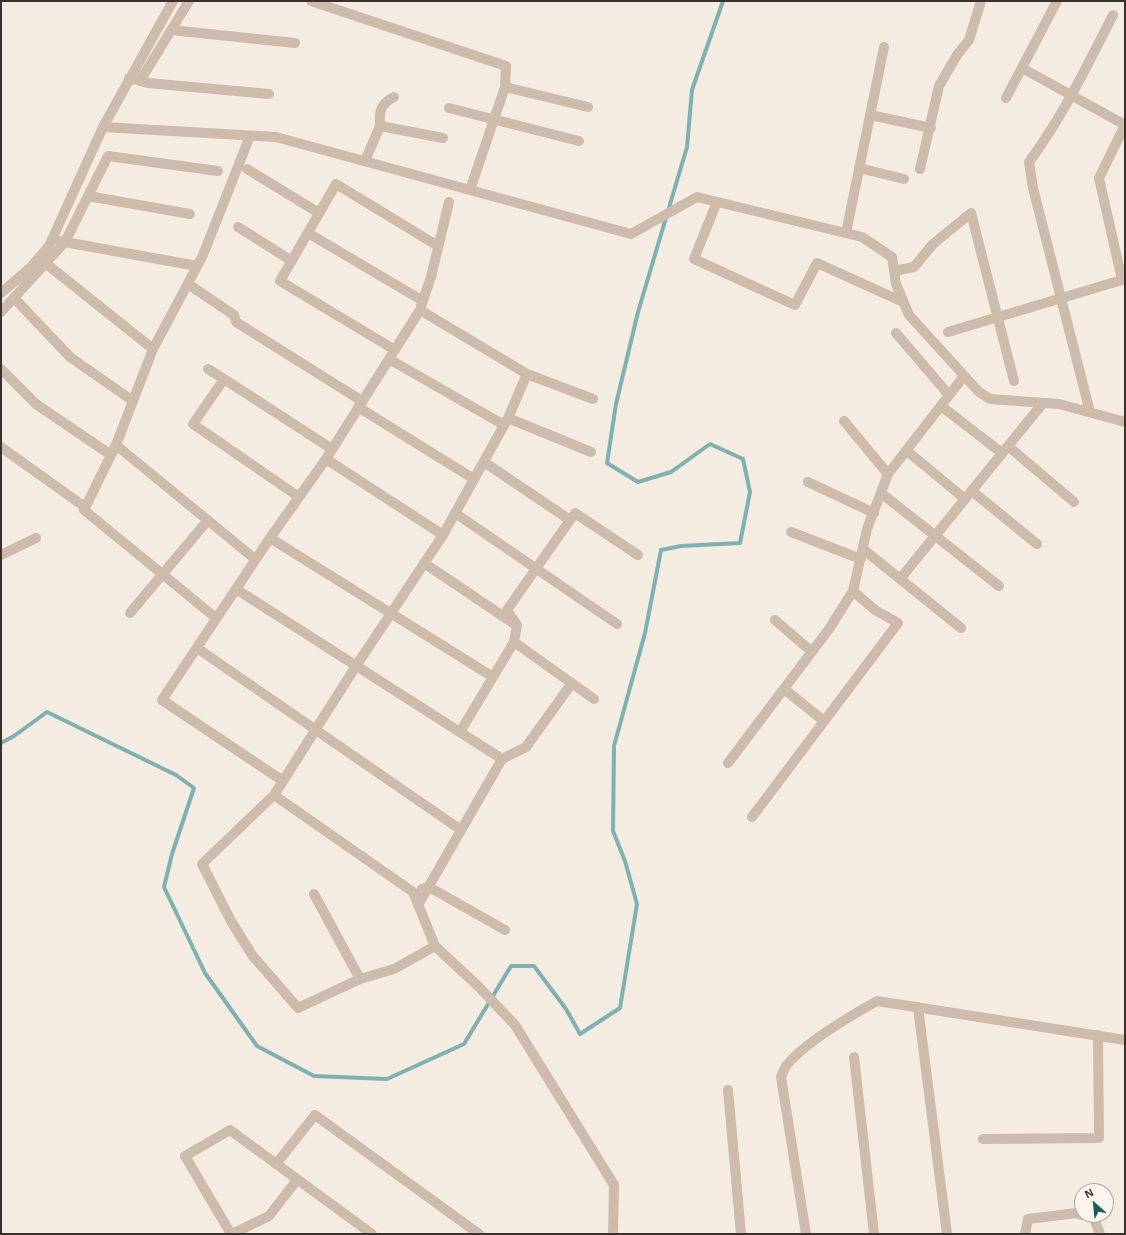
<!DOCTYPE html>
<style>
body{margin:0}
#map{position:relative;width:1126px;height:1235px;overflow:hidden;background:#f4ebe1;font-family:Helvetica,sans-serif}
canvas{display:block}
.frame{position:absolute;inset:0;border:2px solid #3b302b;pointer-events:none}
.north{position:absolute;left:1074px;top:1183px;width:40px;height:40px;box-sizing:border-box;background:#fbf5ee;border:1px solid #aea6a0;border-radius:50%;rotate:333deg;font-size:11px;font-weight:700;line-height:16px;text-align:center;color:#3b302b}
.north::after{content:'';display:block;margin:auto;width:14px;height:18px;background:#1f5a5e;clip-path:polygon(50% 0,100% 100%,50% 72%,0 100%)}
</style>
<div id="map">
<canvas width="1126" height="1235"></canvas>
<div class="frame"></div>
<div class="north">N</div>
</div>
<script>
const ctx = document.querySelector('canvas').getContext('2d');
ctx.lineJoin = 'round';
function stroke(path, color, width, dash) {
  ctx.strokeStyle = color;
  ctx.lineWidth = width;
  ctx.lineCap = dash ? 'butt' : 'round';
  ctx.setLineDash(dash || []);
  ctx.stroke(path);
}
const stream = new Path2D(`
 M1,743L14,736L47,712L176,775L194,788L172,854L164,887L205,973L257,1046L314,1076L387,1079L464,1044L511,966H534L566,1009L580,1034L620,1008L637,904L625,861L613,831L614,746L645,633L661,550L681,546L740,543L750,492L743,459L710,444L671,472L638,482L607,463L616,404L638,312L687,147L692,90L723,1`);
const street = new Path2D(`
 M311,1L506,66L505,87L470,190
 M171,30L295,43
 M129,78L148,83L269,94
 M140,81L189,1
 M505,87L588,107
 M1006,98L1057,1
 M449,108L579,141
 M870,115L931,128
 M380,126C379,112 380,104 394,97
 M103,127L276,137L631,234L697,197L862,237L892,257L896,284L909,315L979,392L990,399L1059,404L1125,422
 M365,161L380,126L443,138
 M859,168L904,179
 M247,169L319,213
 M920,169L939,86L957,55L969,40L981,1
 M88,196L190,214
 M717,202L694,259L795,305L817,263L903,302
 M238,227L292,261
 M308,233L423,301
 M846,233L884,47
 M59,241L197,266
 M39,258L153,349L116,445L255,559
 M894,271L914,267L933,244L971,213L1014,381
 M188,284L234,315L236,322L362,401
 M1,293L31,267L49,246L103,127L173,1
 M14,298L70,357L133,401
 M421,306L431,277L449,202
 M1,312L65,242L108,156L218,171
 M948,332L1122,280L1099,178L1125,125L1022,68
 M896,333L949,395
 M153,349L203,255L250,136
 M395,350L280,281L336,184L438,246
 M389,359L504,425
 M1,369L36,404L111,455
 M208,369L224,379
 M527,374L593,399
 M941,406L1002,453
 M358,407L474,479
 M1090,412L1033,188L1029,162C1063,116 1087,66 1113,15
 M508,418L591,452
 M844,421L888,474
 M116,445L84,510L216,618
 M1008,446L1074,502
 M1,447L85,507
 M907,451L965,499
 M326,459L443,535
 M484,462L570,520
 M808,482L874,513
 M972,491L1037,544
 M881,493L999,586
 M299,497L193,424L224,379L332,449
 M455,513L617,624
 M791,532L861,559
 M270,538L493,677
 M863,549L961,628
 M1,555L36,538
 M424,563L513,623
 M900,579L1043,403
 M236,589L502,759L418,905
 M130,613L208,520
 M775,620L812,652
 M514,642L594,699
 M197,648L461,830
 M784,689L824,721
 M460,732L514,642L517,625L507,610L575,513L638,555
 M502,759L526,747L572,683
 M728,763L829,629L853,591L867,529L888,474L964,376
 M283,781L162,700L270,538L326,459L420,310L527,374L508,418L443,535L356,666L283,781L274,795L413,892L435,946L479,987L515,1025L614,1185L613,1234
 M274,795L202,864L231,921L252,955L298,1008L360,979L394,969L435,946
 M752,817L898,623L875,610L853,591
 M422,889L429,887L505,930
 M314,894L360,979
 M918,1007L947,1234
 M854,1057L874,1234
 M728,1090L741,1234
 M983,1139L1099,1138L1098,1035
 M276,1164L315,1115L479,1234
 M1084,1215L1094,1218L1100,1234
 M231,1234L185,1156L230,1130L372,1234
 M232,1234L269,1216L297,1180
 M806,1234L781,1077C783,1073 784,1069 786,1066C803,1044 852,1015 877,1001L1125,1040
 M1025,1234L1028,1219L1077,1213L1082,1215`);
stroke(stream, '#7fb0b2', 4);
stroke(street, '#cdbbac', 10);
</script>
